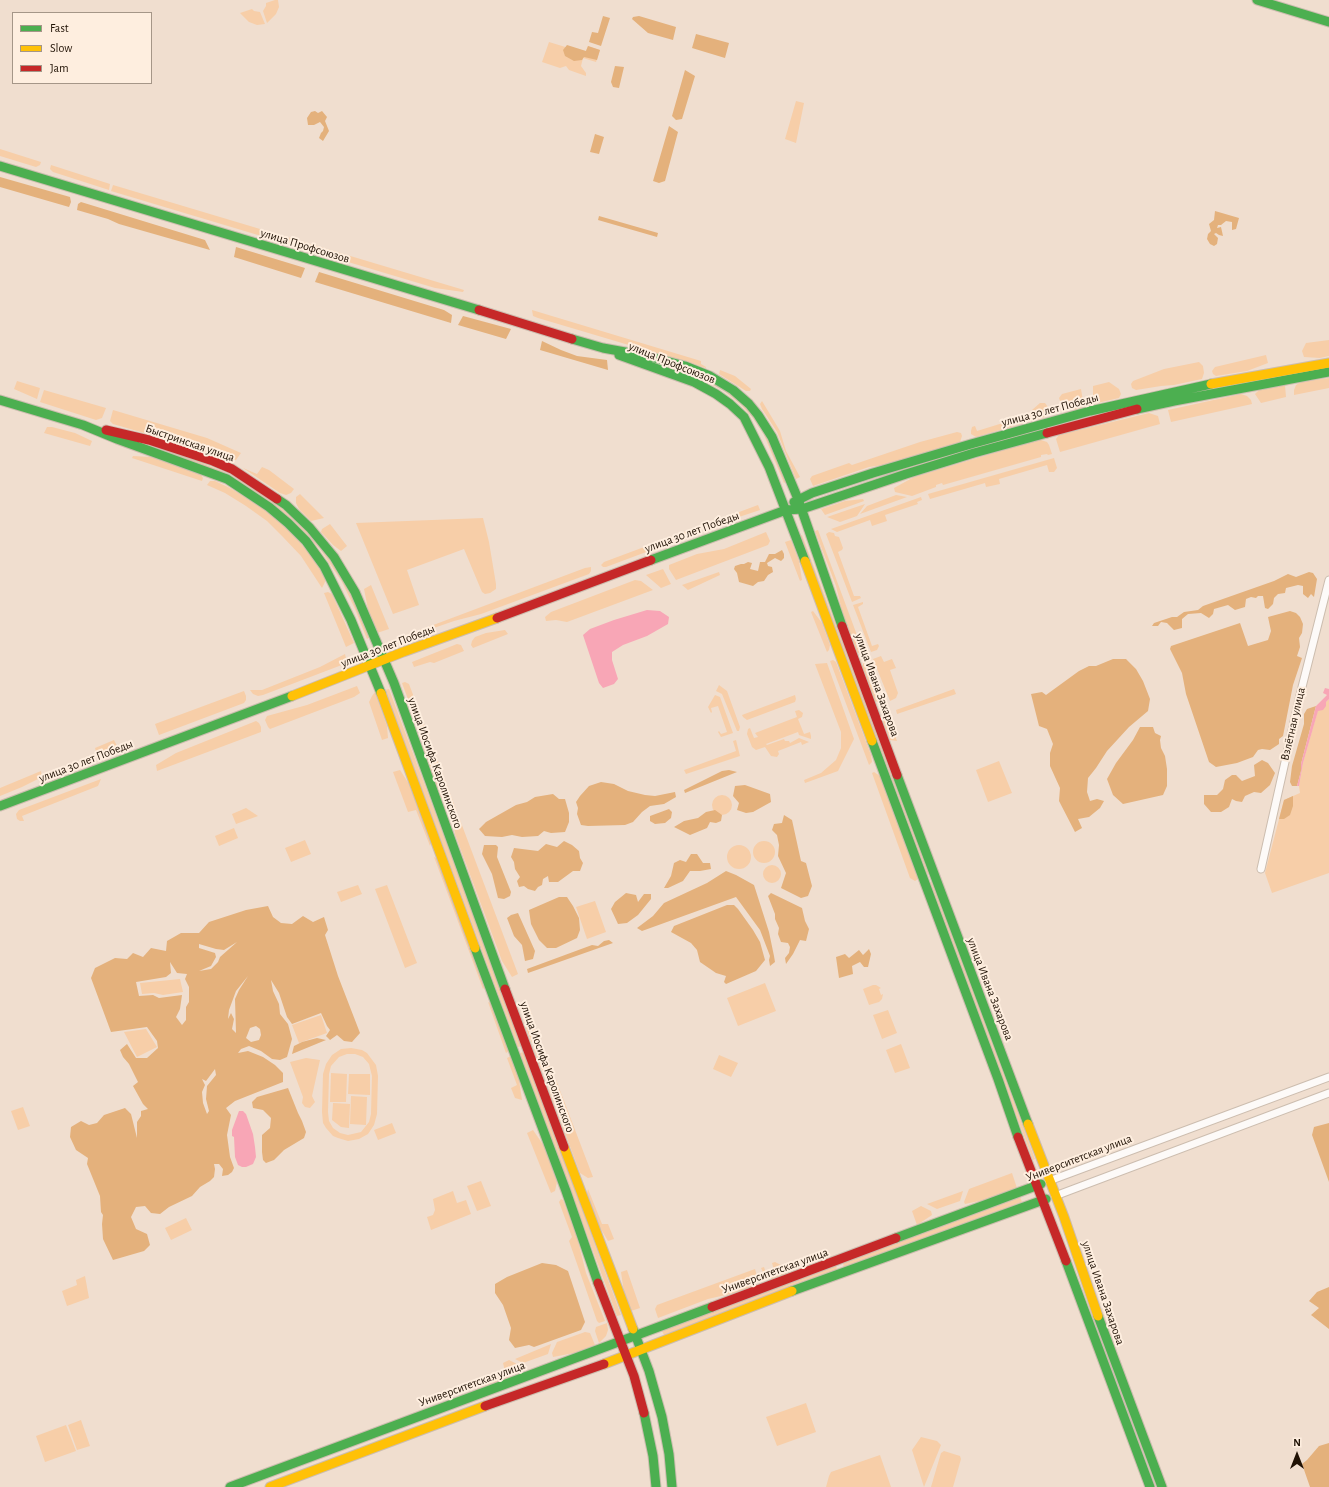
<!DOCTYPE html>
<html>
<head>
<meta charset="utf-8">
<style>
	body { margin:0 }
	#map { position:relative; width:1329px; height:1487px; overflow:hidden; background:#f0decf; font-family:"Alegreya Sans",sans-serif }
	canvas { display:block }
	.legend { position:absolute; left:12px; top:12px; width:140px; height:72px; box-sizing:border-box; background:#feeedf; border:1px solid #a59688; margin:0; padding:5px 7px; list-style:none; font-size:12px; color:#201205 }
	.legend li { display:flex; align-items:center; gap:8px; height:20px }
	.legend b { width:20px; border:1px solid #a59688 }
	.north { position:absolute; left:1277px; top:1435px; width:40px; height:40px; -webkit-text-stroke:3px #feeedf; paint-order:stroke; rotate:0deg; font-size:11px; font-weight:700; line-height:16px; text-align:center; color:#201205 }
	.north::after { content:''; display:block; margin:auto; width:14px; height:18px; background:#201205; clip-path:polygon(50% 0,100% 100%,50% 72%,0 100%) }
</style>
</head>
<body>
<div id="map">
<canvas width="1329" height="1487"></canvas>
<ul class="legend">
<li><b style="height:5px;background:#4caf50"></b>Fast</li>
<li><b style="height:5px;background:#ffc107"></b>Slow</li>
<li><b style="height:5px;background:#c62828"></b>Jam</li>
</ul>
<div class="north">N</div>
</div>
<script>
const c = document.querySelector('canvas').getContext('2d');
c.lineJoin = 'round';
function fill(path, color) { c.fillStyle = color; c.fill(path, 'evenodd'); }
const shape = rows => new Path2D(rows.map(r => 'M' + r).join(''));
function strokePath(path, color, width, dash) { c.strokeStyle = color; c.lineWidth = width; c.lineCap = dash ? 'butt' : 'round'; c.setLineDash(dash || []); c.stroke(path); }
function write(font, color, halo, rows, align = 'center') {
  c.font = font + ' "Alegreya Sans",sans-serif'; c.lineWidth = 4; c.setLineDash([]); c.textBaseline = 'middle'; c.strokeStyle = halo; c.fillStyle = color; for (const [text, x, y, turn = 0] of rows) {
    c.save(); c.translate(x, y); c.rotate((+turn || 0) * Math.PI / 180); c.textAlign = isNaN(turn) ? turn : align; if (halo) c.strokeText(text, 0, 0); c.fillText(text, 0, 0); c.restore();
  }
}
fill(shape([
	[275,0,278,0,279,7,276,14,267,23,263,11,266,6,266,3],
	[252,9,254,11,260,12,265,24,257,25,249,22,240,13],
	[549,42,585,53,588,46,600,50,596,62,583,58,581,66,586,73,586,76,569,70,566,66,560,68,542,62],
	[796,101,804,103,796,143,785,139],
	[0,149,41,162,40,165,36,167,0,156],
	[51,165,110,184,109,190,53,172,50,169],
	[113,185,464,290,463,292,435,288,111,191],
	[532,310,701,361,701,364,706,367,706,368,538,318,533,316],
	[1329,340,1329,356,1320,358,1304,357,1302,351,1306,343],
	[1266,355,1268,363,1247,371,1216,376,1213,374,1212,371,1215,367],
	[646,360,692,374,708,381,725,390,742,403,754,417,765,433,786,482,784,483,764,435,753,418,740,404,724,391,707,382,692,376],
	[1199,362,1203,366,1204,373,1202,379,1174,385,1161,386,1136,390,1132,388,1131,384,1133,381,1164,369],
	[720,370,735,376,751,389,750,391,746,391,719,374],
	[1329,378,1329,388,1294,395,1294,390,1296,385,1301,382],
	[17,381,40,388,37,399,14,389],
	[1109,382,1119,389,1121,394,1119,398,1093,404,1093,386],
	[1285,385,1286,397,1261,403,1255,394,1259,390],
	[1081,389,1083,401,1081,408,1070,410,1061,404,1059,398,1062,394],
	[44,390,106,408,102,418,96,420,40,402],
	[1241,394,1247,396,1251,400,1252,404,1171,422,1168,410],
	[762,401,780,431,786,451,800,477,796,479,777,432,762,409,760,404],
	[1040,403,1045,403,1048,407,1049,412,1048,416,976,437,971,434,971,431,972,427,975,426,977,431,1032,414,1032,410],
	[113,410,207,438,241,453,236,460,227,461,213,454,165,439,113,424,110,421],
	[1149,413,1158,416,1160,424,1060,452,1056,439,1059,435],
	[47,427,52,427,75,433,92,441,90,446,44,433],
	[957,432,961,433,962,436,960,442,890,464,869,467,813,486,810,479,812,476,849,463,852,465,920,442],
	[123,438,187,457,222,471,248,485,271,500,291,516,308,533,334,566,352,597,370,637,367,639,355,609,342,582,320,549,289,518,270,501,221,473],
	[1037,440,1041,440,1047,442,1049,445,1052,454,1048,455,1047,454,1041,455,1041,457,943,485,942,483,936,485,936,487,912,496,895,492,894,488,914,477],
	[133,456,151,457,195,472,201,475,203,478,202,481,132,458],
	[1054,458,1057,468,1054,472,1049,472,1047,465,999,479,1000,484,986,487,985,483,930,499,928,494],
	[262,467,269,470,294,489,291,493,286,495,280,493,243,468,257,474],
	[210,481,215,481,228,487,249,499,271,514,289,530,320,566,325,577,325,582,322,588,301,556,283,537,267,521,246,506,225,493,207,485],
	[300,494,324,518,311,521,299,509,296,503,296,497],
	[896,495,907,497,860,514,867,506],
	[921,497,922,500,917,502,918,504,885,515,887,521,872,526,870,520,837,532,831,529],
	[863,499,864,501,825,515,821,509,845,501],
	[865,504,857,516,840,522,827,517],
	[758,505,760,510,739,517,721,520,723,518],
	[483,518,489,542,496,584,496,589,490,593,485,594,482,592,464,549,407,570,419,605,393,614,356,523],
	[330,524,347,546,341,551,333,545,321,532,322,529],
	[818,530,864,654,860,654,857,652,843,615,836,586,815,531],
	[687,531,688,533,665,545,606,567,603,567,601,565,604,562],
	[766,532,770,541,768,545,676,580,669,569,669,565,697,554,724,549],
	[829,532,834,533,835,536,839,537,843,548,842,550,838,552,854,596,860,596,861,598,852,602,826,534],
	[802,535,929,873,927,874,799,536],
	[791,540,799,561,802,580,800,581,785,542],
	[591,567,591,571,589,574,481,614,454,621,405,638,404,636,585,568],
	[663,569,671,584,661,588,646,575],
	[719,572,720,575,688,590,682,585],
	[635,580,641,581,653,590,567,622,556,620,546,621,545,617,551,612],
	[371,585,389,629,377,633,368,609,364,589],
	[328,592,332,594,354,643,346,647,324,593],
	[863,602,863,604,858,607,872,646,878,644,879,646,877,650,871,652,853,605],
	[813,611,822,623,830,645,829,650,827,652,811,612],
	[505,630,508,634,473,648,471,645,472,641,475,637,486,633],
	[457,644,461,645,464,651,434,663,430,662,414,667,412,662],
	[345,654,347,663,263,695,258,696,253,694,250,690,262,690,320,667],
	[881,656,884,662,892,659,896,668,890,670,898,693,896,698,890,701,873,659],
	[833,660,836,662,871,755,872,762,869,765,830,661],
	[867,661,883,704,875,701,862,667,864,662],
	[827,663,854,739,838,771,805,783,804,780,821,773,836,760,841,748,841,732,815,664],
	[405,682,409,684,457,812,450,812,446,810,425,756,419,729,402,683],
	[719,685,727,691,740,727,739,731,737,731,722,694,716,691],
	[357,686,360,693,354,697,270,729,268,727,265,720,267,716,307,705],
	[389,689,522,1046,518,1047,385,690],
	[954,689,956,694,897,714,896,710],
	[244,691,246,696,246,700,244,703,159,735,155,724],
	[375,692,387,726,388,738,382,740,369,702,372,696],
	[715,695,720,697,733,733,721,737,718,732,719,731,721,734,727,732,718,706,711,708,712,712,711,713,708,707],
	[795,695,796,699,795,702,747,720,743,717,742,715],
	[1329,699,1329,873,1272,893,1265,873,1284,800,1300,793,1299,786,1303,763,1318,710],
	[799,710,803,713,802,717,798,719,804,734,810,732,811,736,811,739,799,735,798,732,766,744,767,745,784,739,785,741,789,741,790,743,799,738,809,742,802,745,801,742,778,751,779,754,777,757,771,756,765,747,756,750,752,747,747,734,748,729,750,728,754,738,758,737,755,733,797,717,795,711],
	[886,711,897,741,890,740,883,720,883,716],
	[256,721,259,723,261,727,261,732,157,771,156,765,176,753],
	[114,740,118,748,115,752,98,758,95,748],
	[736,740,740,756,686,774,684,770,736,751,733,741],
	[999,761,1012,793,988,802,976,770],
	[400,770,409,784,431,843,430,846,416,810,408,812,393,772],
	[41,771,42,777,22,787,0,796,0,788],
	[874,772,880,776,918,879,915,881,910,878,872,773],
	[101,779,98,786,22,816,24,821,20,821,17,819,16,814,19,810],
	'712 805a10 10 0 1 1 20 0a10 10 0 1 1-20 0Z',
	[246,808,258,816,236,824,232,814],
	[460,820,518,974,512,977,502,961,455,834,454,828,456,824],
	[234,828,238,838,219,846,215,836],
	[305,840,311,854,291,862,285,848],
	'753 852a11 11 0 1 1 22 0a11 11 0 1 1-22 0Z',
	'727 857a12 12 0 1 1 24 0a12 12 0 1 1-24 0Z',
	[434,857,438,859,485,987,483,989],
	'763 874a9 9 0 1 1 18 0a9 9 0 1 1-18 0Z',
	[932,882,1035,1159,1033,1160,930,883],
	[358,885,362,894,341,902,337,892],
	[387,885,417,963,405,968,375,889],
	[595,901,606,932,587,939,576,907],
	[180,979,183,992,163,995,154,993,142,994,140,983],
	[765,983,776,1011,738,1026,727,998],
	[873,985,876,985,881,988,879,989,881,995,883,994,882,999,879,1002,869,1005,863,989],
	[488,1002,492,1004,509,1051,506,1053],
	[529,1006,535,1025,535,1037,532,1043,526,1028,522,1008],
	[888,1010,897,1033,882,1039,873,1015],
	[321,1015,327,1033,299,1043,292,1025],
	[146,1029,157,1047,137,1057,124,1032],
	[901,1044,910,1068,895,1073,886,1050],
	[351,1048,362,1050,367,1053,376,1065,378,1076,377,1114,374,1125,368,1134,359,1139,348,1141,338,1138,333,1136,326,1128,323,1123,322,1112,323,1074,326,1064,332,1055,341,1049],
	[347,1054,355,1054,363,1057,369,1064,372,1076,371,1114,369,1122,361,1132,348,1135,340,1133,333,1128,329,1121,328,1112,329,1074,331,1066,339,1057],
	[537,1048,542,1051,552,1071,544,1073,541,1068,534,1049],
	[524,1052,621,1315,617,1316,520,1053],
	[719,1055,738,1063,731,1077,713,1069],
	[511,1056,519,1080,522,1100,515,1098,511,1088,517,1085,507,1058],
	[306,1058,320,1060,312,1096,315,1102,310,1108,305,1107,302,1103,303,1097,290,1062],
	[331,1073,347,1074,346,1102,330,1102],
	[349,1074,370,1074,370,1095,348,1094],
	[556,1080,593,1177,588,1178,580,1173,549,1090,549,1085,551,1082],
	[351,1096,367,1097,366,1125,350,1124],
	[333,1103,350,1104,349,1128,341,1127,332,1120],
	[23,1107,30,1126,18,1130,11,1111],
	[392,1123,396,1133,378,1140,374,1130],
	[533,1130,544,1146,557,1182,555,1191,551,1193,527,1133],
	[1012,1173,1017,1188,984,1200,965,1204,964,1202,969,1189],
	[481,1181,491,1206,477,1211,467,1186],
	[588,1189,602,1224,608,1224,614,1239,608,1241,599,1226,587,1193],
	[453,1191,457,1203,466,1200,471,1214,431,1230,427,1217,433,1215,435,1210,433,1199],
	[963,1191,960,1201,937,1209,927,1204],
	[1020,1197,1022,1202,844,1268,843,1263],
	[561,1199,563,1200,577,1237,586,1273,605,1321,599,1323,597,1321,569,1241,572,1237,559,1202],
	[921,1206,931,1211,932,1215,917,1225,912,1211],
	[186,1218,192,1230,171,1240,165,1228],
	[775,1262,785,1267,787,1273,773,1279,767,1278,764,1274,761,1268,764,1267,766,1273,774,1270,772,1263],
	[836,1265,837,1270,664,1335,662,1331],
	[755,1269,757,1276,757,1281,754,1286,734,1293,708,1299,658,1318,655,1309,657,1305],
	[627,1270,640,1308,631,1311,624,1293,621,1272],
	[85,1276,89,1298,67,1306,62,1291,77,1285,76,1280],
	[607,1323,608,1330,606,1336,599,1343,595,1331,596,1327],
	[585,1332,590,1333,595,1345,574,1353,553,1357,552,1353,557,1342],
	[551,1344,548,1354,523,1363,515,1359],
	[509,1360,521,1366,522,1369,505,1379,481,1387,476,1386,475,1384,475,1381,479,1380,482,1385,506,1375,503,1363],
	[806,1403,816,1432,777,1446,766,1417],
	[81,1420,90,1446,77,1450,68,1425],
	[66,1425,76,1451,45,1462,36,1436],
	[921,1437,937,1441,941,1445,924,1487,912,1450],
	[944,1451,960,1456,961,1459,953,1487,931,1487,941,1453],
	[880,1455,891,1487,826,1487,829,1476,831,1472]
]), '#f7cea8');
fill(shape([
	[603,16,610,18,601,46,589,42,592,32,598,33],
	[639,16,676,27,673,40,648,33,632,19,633,17],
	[696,34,729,43,725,58,692,48],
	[567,45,586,51,588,46,600,50,597,60,584,57,582,60,574,61,565,56,563,50],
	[615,66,624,67,619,88,613,87,611,82],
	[685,70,695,76,682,119,676,120,672,116],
	[315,111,318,113,322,111,327,117,325,121,329,131,323,141,319,138,321,133,323,131,324,127,320,122,314,125,308,125,307,118,311,112],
	[669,126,678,132,665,181,659,183,653,181],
	[595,134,604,137,599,154,590,152],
	[0,177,70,197,71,202,69,207,0,187],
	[81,202,205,240,210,250,119,224,108,219,77,210,78,204],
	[1215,211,1239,218,1236,229,1232,230,1232,222,1226,221,1221,225,1218,225,1217,228,1221,227,1223,236,1219,235,1216,233,1214,234,1218,238,1217,244,1214,246,1210,244,1207,239,1208,234,1211,231,1209,224,1214,220],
	[599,216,658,233,657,237,598,220],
	[236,247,305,268,301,278,234,257],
	[319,272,444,310,452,315,451,323,315,282],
	[463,316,511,329,506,339,458,325],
	[542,341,561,350,577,356,607,360,608,370,540,350],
	[782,550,784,554,784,558,781,561,775,558,767,563,768,566,772,567,773,572,768,575,764,581,758,582,753,586,739,582,737,573,734,569,735,566,741,564,744,564,748,562,752,563,750,569,758,571,760,562,765,562,769,554,775,554],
	[1309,572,1313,573,1317,579,1314,597,1311,594,1308,598,1303,594,1303,586,1298,585,1286,588,1285,593,1278,594,1274,598,1273,604,1268,609,1265,608,1263,596,1258,596,1256,598,1251,597,1246,599,1245,607,1235,610,1228,605,1214,609,1213,614,1209,618,1201,613,1188,614,1182,619,1182,628,1174,630,1167,623,1161,622,1158,626,1152,626,1154,623,1172,617,1177,617,1184,612,1198,610,1203,606,1274,581,1288,574,1296,577],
	[1290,611,1296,613,1300,617,1303,624,1302,633,1299,638,1300,647,1297,656,1302,658,1293,685,1283,736,1279,739,1279,744,1270,750,1262,749,1258,750,1253,757,1237,763,1216,767,1209,762,1186,694,1182,673,1170,649,1171,646,1240,623,1248,646,1268,640,1271,631,1268,617],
	[1113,659,1126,659,1136,669,1143,681,1150,699,1148,711,1129,727,1107,751,1096,768,1088,778,1087,792,1090,801,1097,799,1104,801,1100,808,1089,817,1078,819,1082,828,1075,832,1059,801,1060,788,1050,766,1050,753,1053,744,1047,729,1039,726,1031,694,1042,692,1046,695,1079,671,1089,666,1096,666],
	[1316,706,1301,764,1301,771,1297,786,1292,786,1290,782,1292,766,1304,724,1304,714,1307,709],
	[1140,727,1153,727,1155,733,1161,736,1160,740,1161,748,1165,756,1167,769,1167,786,1163,795,1123,804,1113,795,1107,779,1116,763,1133,740],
	[1262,760,1268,763,1275,773,1270,785,1261,793,1254,792,1245,796,1242,802,1236,801,1232,799,1229,807,1221,812,1211,812,1204,804,1204,795,1217,795,1223,789,1225,780,1232,775,1236,775,1242,781,1255,776,1254,765],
	[729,770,737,772,685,793,684,790,722,771],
	[601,782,614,784,628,791,645,795,655,796,675,792,676,797,664,804,650,806,642,812,633,822,625,825,588,826,581,825,577,814,578,808,576,802,580,796,589,786],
	[745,785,770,794,771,802,753,812,746,813,737,810,739,803,733,796,735,786],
	[553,794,559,799,565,799,569,813,569,822,565,832,551,833,544,831,538,836,522,837,512,835,502,837,485,836,479,829,486,822,516,805,527,802,535,797],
	[1293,796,1293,806,1290,815,1284,819,1279,819,1284,800],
	[669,809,672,812,671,818,665,823,655,824,650,821,650,816],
	[715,810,722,815,721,821,716,823,710,822,707,828,690,835,674,827,684,821,698,818,706,812],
	[784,815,792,820,801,861,806,863,812,886,808,896,801,898,781,888,786,873,778,856,779,845,777,835,772,830,774,824,782,823],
	[564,841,572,845,579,851,580,858,583,863,580,871,573,871,558,882,549,882,548,876,543,879,542,885,538,887,535,891,528,889,524,886,519,887,517,881,520,877,515,869,514,862,511,857,514,848,538,851,546,844,557,847],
	[484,845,496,845,498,847,497,857,511,892,510,896,504,899,498,898,492,874,482,854],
	[691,854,697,854,703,863,710,863,711,869,700,871,690,871,683,881,668,888,664,888,671,876,674,863,680,860,686,862],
	[726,871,736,875,754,885,769,932,774,956,775,962,770,966,769,960,770,956,760,930,736,897,642,931,637,928,653,916,664,903,707,883],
	[626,893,636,895,638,902,644,894,651,894,651,899,638,915,627,923,618,924,611,909,615,902],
	[771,893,802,908,805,921,809,929,806,941,800,940,793,954,786,964,785,958,789,953,790,947,788,943,781,942,778,934,779,928,775,919,775,914,768,896],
	[559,897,567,897,573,906,579,918,580,930,577,938,556,948,547,948,539,940,531,924,529,910],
	[727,905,734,905,738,909,753,930,760,942,765,960,756,971,726,984,724,982,726,976,716,973,700,962,697,950,691,943,671,932,674,926],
	[268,906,273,917,281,923,292,924,303,916,313,922,324,917,328,930,325,935,338,976,360,1033,352,1042,344,1041,337,1035,330,1040,326,1036,330,1030,327,1026,321,1013,292,1024,287,1017,279,993,271,980,273,991,279,1004,280,1014,288,1024,292,1039,287,1057,280,1060,272,1059,261,1051,249,1046,241,1049,238,1053,248,1051,263,1057,275,1065,283,1073,283,1082,235,1101,226,1108,231,1115,227,1135,230,1157,234,1168,232,1172,228,1175,222,1176,223,1169,219,1164,214,1164,215,1169,214,1177,210,1181,200,1187,192,1196,169,1207,160,1214,151,1213,145,1206,136,1207,131,1217,136,1229,147,1234,150,1245,144,1251,113,1260,103,1239,102,1224,103,1215,101,1212,100,1196,87,1164,88,1158,76,1150,70,1137,71,1127,81,1121,89,1125,97,1123,104,1115,125,1108,131,1114,137,1138,137,1122,141,1116,141,1111,148,1109,143,1104,133,1086,138,1082,129,1064,123,1057,120,1050,127,1044,136,1058,147,1058,158,1048,157,1041,147,1027,111,1032,91,978,95,968,115,958,127,959,133,953,143,957,151,948,166,951,167,941,181,933,199,933,209,922,246,910],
	[237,942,220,957,218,962,211,969,199,971,211,966,216,957,215,953,199,948,199,944,216,949,224,950],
	[170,962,177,973,187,974,185,979,189,987,189,1002,186,1007,186,1020,182,1025,176,1017,180,1009,182,995,159,998,153,995,139,996,136,982,166,977,171,973],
	[248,976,239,990,235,999,236,1033,232,1029,234,1019,231,1013,228,1019,229,1010,236,991],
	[256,1026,260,1029,261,1035,259,1040,251,1042,246,1038,250,1028],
	[215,1069,216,1075,207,1086,206,1099,209,1111,207,1114,203,1103,202,1092,205,1085,202,1079,206,1081],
	[518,913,535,951,533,959,525,961,522,945,514,936,507,918,511,915],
	[609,940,613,943,528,973,527,969,592,945,598,946,604,941],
	[869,949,871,954,868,967,864,967,860,962,852,966,853,974,839,978,836,957,845,954,849,958,859,950,863,955],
	[317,1038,326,1040,292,1054,294,1046,302,1042],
	[288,1088,298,1113,302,1121,306,1132,304,1138,284,1150,274,1160,266,1163,263,1160,262,1152,262,1135,270,1128,271,1118,263,1110,253,1108,252,1102,257,1097],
	[1329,1123,1329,1182,1312,1135,1314,1127],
	[542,1263,556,1265,568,1271,585,1322,581,1330,534,1347,529,1345,515,1348,509,1340,511,1328,503,1305,495,1293,495,1284,507,1277],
	[1329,1287,1329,1329,1311,1315,1319,1308,1309,1301,1317,1292],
	[1329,1443,1329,1487,1310,1487,1302,1464,1307,1460,1319,1446]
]), '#e4b17c');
fill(shape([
	[647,610,660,611,669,617,668,624,647,636,623,645,612,652,612,660,618,679,614,684,603,688,599,683,583,635,590,629,614,620],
	[1325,688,1329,689,1329,699,1326,702,1326,706,1323,710,1318,711,1303,763,1299,786,1297,786,1301,771,1301,764,1316,706,1327,695,1323,693],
	[239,1111,243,1111,246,1114,253,1134,255,1147,256,1157,253,1164,246,1167,242,1167,238,1165,235,1157,234,1137,232,1136,232,1130]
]), '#f8a6b6');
const street = shape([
	[1261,869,1300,695,1329,580],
	[1049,1181,1329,1077],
	[1055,1196,1329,1093]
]);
const fast = shape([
	[1257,0,1329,22],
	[0,166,479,310],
	[572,339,603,348,647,356,685,366,710,376,733,390,749,404,758,415,772,437,798,499,842,626],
	[619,355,694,382,716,394,730,404,744,417,769,467,805,561],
	[0,400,83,425,117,439,227,479,269,507,288,523,306,541,324,566,351,620,381,693],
	[1137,409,1174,401,1329,372],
	[277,499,286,505,310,528,334,557,355,592,394,683,505,989],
	[794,502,812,493,873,473,971,444,1090,411,1211,384],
	[651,560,786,510,802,509,906,474,974,453,1047,433],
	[872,741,998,1079,1018,1137],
	[897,775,1028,1124],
	[0,806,292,696],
	[475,948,566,1191,598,1283],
	[896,1238,1041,1184],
	[1066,1261,1150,1487],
	[792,1291,1046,1199],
	[1098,1316,1162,1487],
	[633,1329,649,1371,662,1417,669,1454,672,1487],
	[644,1413,653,1456,656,1487],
	[230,1487,712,1307]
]);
const slow = shape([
	[1211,384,1329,363],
	[805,561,872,741],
	[381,693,475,948],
	[292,696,403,652,497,618],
	[1028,1124,1064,1217,1098,1316],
	[564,1147,633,1329],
	[604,1364,792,1291],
	[270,1487,485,1406]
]);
const jam = shape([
	[479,310,572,339],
	[106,430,149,440,213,461,232,469,277,499],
	[1047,433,1137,409],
	[497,618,651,560],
	[842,626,897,775],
	[505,989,564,1147],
	[1018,1137,1066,1261],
	[598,1283,634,1376,644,1413],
	[712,1307,896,1238],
	[485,1406,604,1364]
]);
strokePath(street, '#ccbdaf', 9);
strokePath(fast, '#ccbdaf', 11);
strokePath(slow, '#ccbdaf', 11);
strokePath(jam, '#ccbdaf', 11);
strokePath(street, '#fdfaf8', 7);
strokePath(fast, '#4caf50', 9);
strokePath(slow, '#ffc107', 9);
strokePath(jam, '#c62828', 9);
write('12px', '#201205', '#feeedf', [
	["улица Профсоюзов",305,246,17],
	["улица Профсоюзов",672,363,22],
	["улица 30 лет Победы",1050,410,-15],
	["Быстринская улица",190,443,19],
	["улица 30 лет Победы",692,532,-20],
	["улица 30 лет Победы",388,646,-21],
	["улица Ивана Захарова",877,685,70],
	["Взлётная улица",1293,724,-77],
	["улица 30 лет Победы",86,761,-21],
	["улица Иосифа Каролинского",435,763,70],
	["улица Ивана Захарова",990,989,69],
	["улица Иосифа Каролинского",547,1067,70],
	["Университетская улица",1079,1158,-21],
	["Университетская улица",775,1271,-20],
	["улица Ивана Захарова",1103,1293,71],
	["Университетская улица",472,1384,-20]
]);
</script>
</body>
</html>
